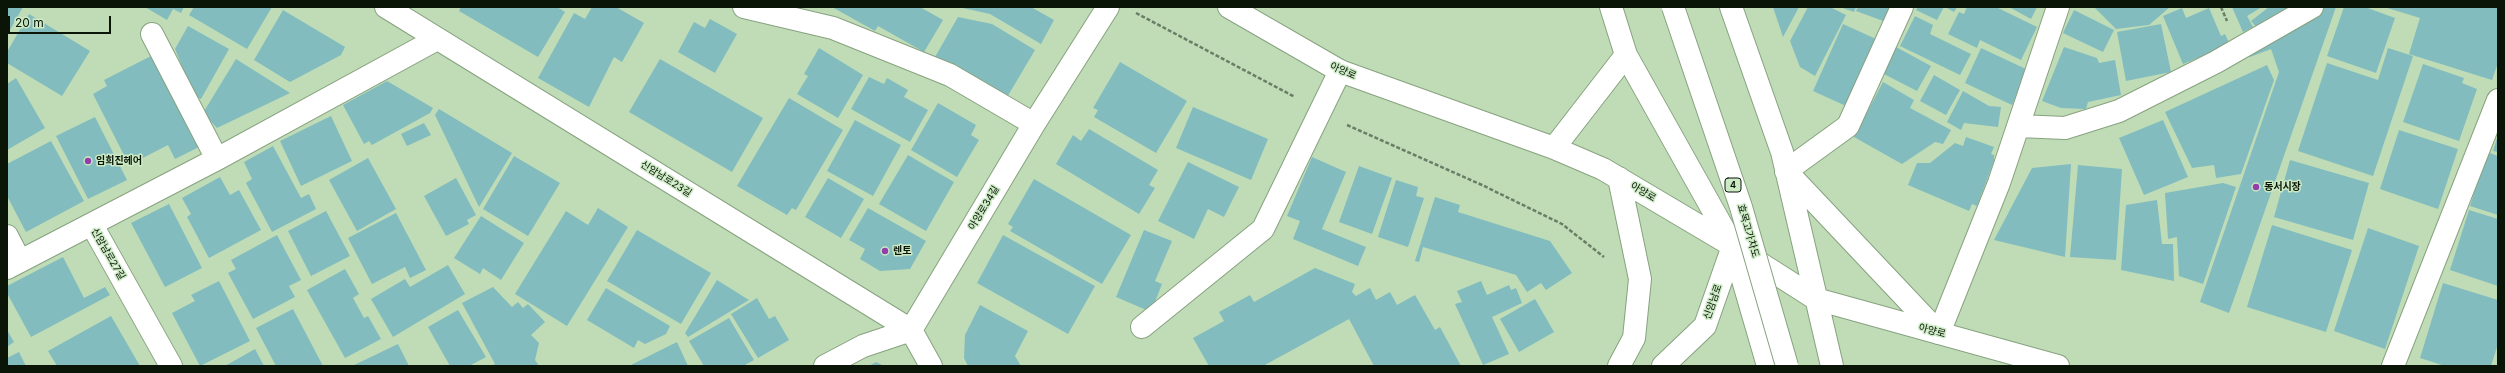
<!DOCTYPE html>
<html>
<head>
<meta charset="utf-8">
<style>
	body { margin:0 }
	#map { position:relative; width:2505px; height:373px; overflow:hidden; background:#bfdcb7; font-family:Inter,sans-serif }
	canvas { display:block }
	.frame { position:absolute; inset:0; border:8px solid #0a1508; pointer-events:none }
	.scale { position:absolute; left:8px; top:16px; width:103px; height:18px; box-sizing:border-box; border:2px solid #0a1508; border-top:0; padding-left:5px; font-size:12px; line-height:14px; white-space:nowrap; color:#0a1508; -webkit-text-stroke:3px #cceac4; paint-order:stroke }
</style>
</head>
<body>
<div id="map">
<canvas width="2505" height="373"></canvas>
<div class="frame"></div>
<div class="scale">20 m</div>
</div>
<script>
const c = document.querySelector('canvas').getContext('2d');
c.lineJoin = 'round';
function fill(path, color) { c.fillStyle = color; c.fill(path, 'evenodd'); }
const shape = rows => new Path2D(rows.map(r => 'M' + r).join(''));
function strokePath(path, color, width, dash) { c.strokeStyle = color; c.lineWidth = width; c.lineCap = dash ? 'butt' : 'round'; c.setLineDash(dash || []); c.stroke(path); }
function write(font, color, halo, rows, align = 'center') {
  c.font = font + ' Inter,"Noto Sans KR",sans-serif'; c.lineWidth = 3; c.setLineDash([]); c.textBaseline = 'middle'; c.strokeStyle = halo; c.fillStyle = color; for (const [text, x, y, turn = 0] of rows) {
    c.save(); c.translate(x, y); c.rotate((+turn || 0) * Math.PI / 180); c.textAlign = isNaN(turn) ? turn : align; if (halo) c.strokeText(text, 0, 0); c.fillText(text, 0, 0); c.restore();
  }
}
fill(shape([
	[7,7,23,7,7,35],
	[145,7,184,7,181,13,173,9,167,20],
	[194,7,272,7,247,49,189,15],
	[461,7,557,7,565,12,538,57,459,11],
	[592,7,616,7,644,23,622,62,614,57,589,107,538,78,574,13,585,19],
	[832,7,920,7,943,20,924,52,878,26,875,31],
	[958,7,1031,7,1054,20,1041,44,990,14],
	[1773,7,1799,7,1783,37],
	[1808,7,1830,7,1846,15,1815,76,1800,67,1790,41],
	[1840,7,1856,7,1854,12],
	[1858,7,1891,7,1886,22,1856,11],
	[1918,7,1944,7,1937,20,1916,10],
	[1945,7,1957,7,1954,12],
	[1967,7,1996,7,2037,27,2021,60,1980,40,1977,48,1948,34,1959,12,1964,14],
	[2009,7,2037,7,2031,19],
	[2094,7,2170,7,2149,25,2116,29],
	[2232,7,2262,7,2247,16,2253,27,2243,32],
	[2269,7,2336,7,2229,313,2200,302,2279,72,2271,49,2250,57,2241,39,2259,30,2251,21],
	[2344,7,2365,7,2395,18,2376,73,2327,56],
	[2384,7,2498,7,2498,63,2492,80,2409,54,2420,18],
	[2182,8,2186,18,2209,8,2221,36,2225,34,2230,45,2183,64,2163,16],
	[283,10,345,47,341,55,290,82,254,60],
	[2074,10,2114,30,2103,52,2063,33],
	[29,14,90,51,62,96,7,63,7,52],
	[1915,16,1933,25,1930,34,1971,54,1960,75,1900,46],
	[958,17,992,24,1035,50,1006,99,935,57],
	[710,19,737,34,715,73,678,52,694,22,705,28],
	[1843,24,1876,39,1846,106,1813,91],
	[2161,24,2171,72,2126,81,2117,32],
	[188,26,229,49,201,99,194,96,175,49],
	[1896,47,1931,66,1917,91,1882,73],
	[2064,47,2097,58,2099,63,2115,60,2121,95,2088,102,2086,109,2061,108,2042,101],
	[819,48,863,75,838,118,797,94,808,76,804,74],
	[1981,48,2028,70,2012,105,1965,83],
	[2388,48,2413,56,2373,176,2298,151,2327,63,2378,80],
	[153,55,199,147,175,159,168,145,129,165,93,94,107,86,104,80],
	[236,59,290,93,217,128,203,113],
	[660,59,763,118,732,172,629,112],
	[1120,62,1187,101,1156,153,1094,117,1098,110,1093,108],
	[2423,64,2464,78,2462,83,2477,89,2459,141,2403,122],
	[2267,65,2274,80,2241,174,2216,178,2214,165,2192,168,2165,112],
	[1934,75,1960,90,1946,115,1920,101],
	[869,77,884,84,887,78,908,90,904,97,928,110,910,142,851,109],
	[16,78,45,128,7,150,7,84],
	[387,81,433,108,430,113,372,145,369,141,364,144,343,105],
	[1883,82,1914,100,1910,108,1951,130,1943,144,1935,142,1902,164,1854,137],
	[1963,91,1989,106,2001,107,1998,127,1964,123,1961,130,1947,122],
	[789,98,843,130,796,210,792,208,787,215,737,186],
	[938,103,976,125,971,135,979,140,957,177,911,150],
	[1193,107,1268,139,1251,180,1176,148],
	[439,109,512,153,479,207,435,115],
	[331,116,352,161,301,186,280,141],
	[95,117,127,180,88,199,56,136],
	[855,120,901,145,873,196,827,171],
	[2163,120,2188,177,2144,195,2119,138],
	[424,123,431,135,407,146,401,134],
	[1089,129,1158,170,1149,185,1155,188,1139,214,1056,164,1073,135,1081,141],
	[2399,130,2458,149,2438,209,2380,189],
	[2498,135,2498,152,2493,151],
	[1966,137,1994,147,1991,154,1994,155,1994,161,1977,206,1972,204,1969,211,1908,185,1917,163,1930,163,1955,143,1963,146],
	[51,141,84,201,26,232,7,196,7,164],
	[273,146,301,198,309,194,316,209,272,232,246,183,252,179,244,162],
	[2487,152,2498,156,2498,215,2470,206],
	[908,155,954,182,926,231,879,204],
	[514,156,560,183,528,236,483,209],
	[1312,157,1346,172,1322,229,1366,247,1358,266,1293,239,1300,221,1287,216],
	[368,158,396,209,357,231,329,180],
	[2290,160,2369,183,2353,240,2274,217],
	[1188,162,1239,187,1224,217,1208,209,1194,239,1158,221],
	[2071,164,2065,257,1994,240,2032,168],
	[2078,165,2122,169,2116,260,2070,257],
	[1359,166,1392,178,1372,234,1339,222],
	[220,177,230,195,239,190,261,230,209,258,187,217,191,214,182,198],
	[456,178,476,215,467,220,469,224,446,236,424,196],
	[828,178,864,199,841,238,805,217],
	[1034,179,1131,235,1102,284,1010,231,1013,227,1008,224],
	[1396,180,1418,187,1416,196,1424,198,1408,247,1378,237],
	[2223,183,2236,187,2203,284,2179,276,2177,237,2168,239,2165,193],
	[1435,197,1460,205,1458,212,1550,241,1572,273,1546,290,1541,283,1527,292,1516,275,1423,247,1419,262,1415,261],
	[2157,200,2162,244,2173,244,2174,281,2121,270,2126,205],
	[169,204,202,268,165,287,131,223],
	[598,208,628,227,567,326,515,294,566,211,588,225],
	[868,208,926,241,910,269,880,271,860,259,865,249,849,240],
	[2469,210,2498,219,2498,286,2450,270],
	[326,211,350,256,311,276,288,231],
	[396,213,426,270,410,278,405,267,372,284,348,238],
	[481,216,524,243,501,280,483,268,480,274,454,258],
	[2272,225,2352,250,2326,332,2247,307],
	[2368,228,2419,246,2385,349,2334,331],
	[637,230,711,273,681,324,607,281],
	[1144,230,1172,241,1155,281,1162,284,1151,312,1116,297],
	[277,235,301,280,289,286,295,297,253,319,228,273,236,269,231,260],
	[1003,235,1095,286,1068,334,977,283],
	[63,257,84,298,105,287,110,295,31,337,7,293,7,286],
	[448,265,465,294,393,337,371,299,405,279,410,287],
	[1315,268,1355,284,1352,292,1356,296,1370,288,1376,300,1390,292,1397,305,1415,295,1435,330,1440,327,1461,366,1374,366,1349,319,1263,366,1209,366,1193,338,1224,321,1219,312,1250,295,1254,302],
	[345,269,359,294,353,298,364,318,368,316,381,339,345,358,307,290],
	[717,280,749,300,688,337,685,333],
	[219,281,250,341,200,366,172,313,195,301,191,295],
	[1481,281,1487,295,1509,285,1511,290,1516,288,1522,303,1492,317,1509,354,1483,365,1455,304,1462,302,1457,291],
	[2443,283,2498,300,2498,344,2491,366,2445,366,2420,358],
	[493,287,512,307,518,302,523,308,528,304,545,322,531,335,539,343,535,360,539,366,491,366,495,364,462,303],
	[606,288,670,326,666,334,645,344,638,340,634,348,587,320],
	[757,298,769,319,775,316,789,340,758,358,731,314],
	[1535,299,1554,332,1519,352,1500,319],
	[980,305,1028,331,1015,356,1021,366,968,366,964,358,965,335],
	[293,309,323,366,276,366,256,328],
	[458,310,486,357,469,366,450,366,428,327],
	[111,316,140,366,57,366,48,351],
	[729,318,754,360,743,366,704,366,689,341],
	[7,330,14,342,7,347],
	[677,342,688,366,629,366],
	[398,344,409,366,352,366],
	[255,349,264,366,225,366],
	[19,352,26,366,7,366,7,358],
	[876,362,884,366,869,366]
]), '#82bcbe');
const minor = shape([
	[386,7,911,330,931,366],
	[744,7,833,28,950,75,1034,124],
	[152,34,217,159],
	[2019,126,2065,128,2119,111,2216,62,2312,7],
	[1786,171,1848,126,1902,7],
	[92,225,171,366],
	[7,236,20,261],
	[7,268,217,159,437,39],
	[1142,327,1263,229,1340,71],
	[1939,333,1999,183,2058,7],
	[825,366,863,346,911,330,1034,124,1108,7],
	[2393,366,2498,100]
]);
const major = shape([
	[1229,7,1340,71,1554,148,1603,169,1733,246,1816,299,2058,366],
	[1611,7,1626,55,1733,246,1768,366],
	[1731,7,1782,152,1832,366],
	[1554,148,1626,55],
	[1786,171,1939,333],
	[1619,178,1640,279,1634,338,1619,366],
	[1663,366,1705,326,1733,246]
]);
strokePath(minor, '#87a27f', 24);
strokePath(major, '#87a27f', 24);
strokePath(shape([
	[2221,7,2227,21],
	[1136,13,1295,97],
	[1347,125,1482,185,1562,224,1604,257]
]), '#6a7e65', 2.5, [4, 2]);
strokePath(minor, '#fff', 22);
strokePath(major, '#fff', 22);
const majorBridge = shape([
	[1673,7,1741,207,1787,366]
]);
strokePath(majorBridge, '#87a27f', 24, []);
strokePath(majorBridge, '#fff', 22);
for (const [x, y, r, color] of [
	[88,161,4,"#943eab"],
	[2256,187,4,"#943eab"],
	[885,251,4,"#943eab"]
]) { const dot = new Path2D(); dot.arc(x, y, r, 0, 2 * Math.PI); c.fillStyle = color; c.fill(dot); strokePath(dot, '#cceac4', 1.5); }
for (const [x, y, w] of [
	[1733,185,16]
]) { const box = new Path2D(); box.roundRect(x - w / 2, y - 7, w, 14, 3); c.fillStyle = '#cceac4'; c.fill(box); strokePath(box, '#0a1508', 1); }
write('bold 9px', '#0a1508', null, [
	["4",1733,185]
]);
write('10px', '#0a1508', '#cceac4', [
	["아양로",1343,71,24],
	["신암남로23길",666,179,32],
	["아양로",1643,192,31],
	["아양로34길",984,208,-59],
	["효목고가차도",1748,231,74],
	["신암남로27길",108,254,60],
	["신암남로",1713,302,-71],
	["아양로",1932,331,15]
]);
write('bold 10px', '#0a1508', '#cceac4', [
	["임희진헤어",96,161],
	["동서시장",2264,187],
	["렌토",893,251]
], 'left');
</script>
</body>
</html>
